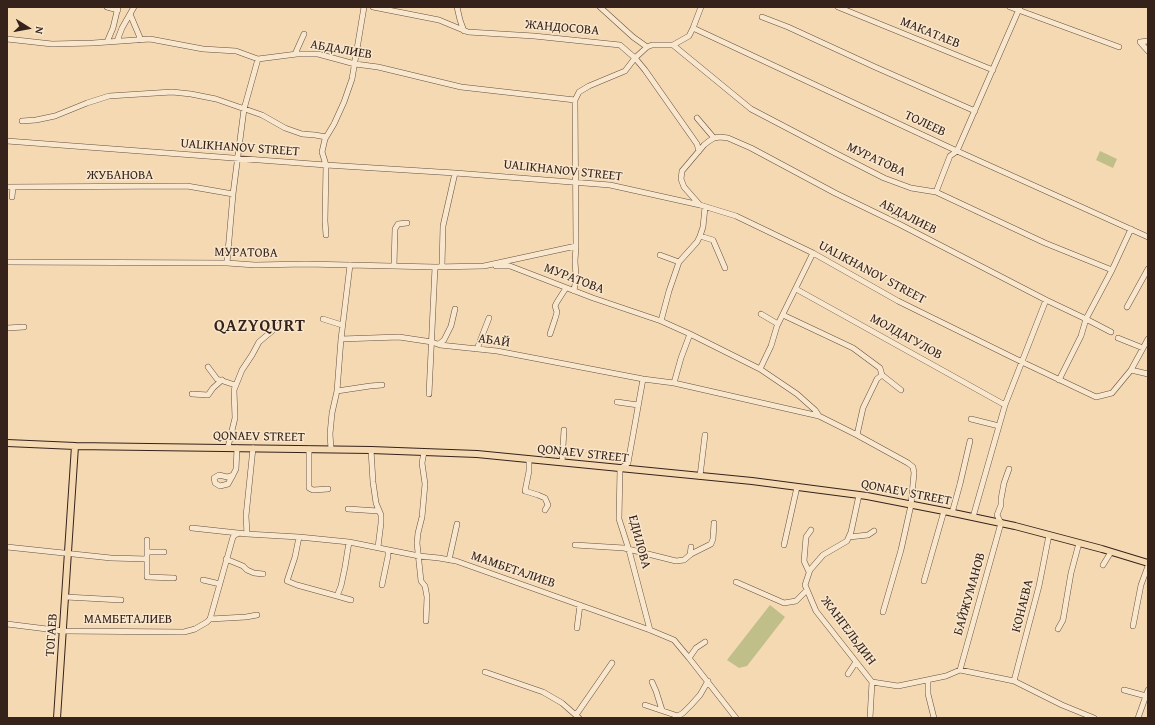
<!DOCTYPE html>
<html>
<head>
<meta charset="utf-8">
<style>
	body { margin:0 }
	#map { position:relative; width:1155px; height:725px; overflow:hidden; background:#f5d9b2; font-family:"Gentium Book Plus",serif }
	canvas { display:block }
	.frame { position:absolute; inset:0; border:8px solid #35221a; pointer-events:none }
	.north { position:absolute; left:8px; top:8px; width:40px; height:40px; -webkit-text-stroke:3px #f8e6cd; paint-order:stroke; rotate:101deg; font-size:11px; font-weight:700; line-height:16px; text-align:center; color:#35221a }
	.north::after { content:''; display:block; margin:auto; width:14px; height:18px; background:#35221a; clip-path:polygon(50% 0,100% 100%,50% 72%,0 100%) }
</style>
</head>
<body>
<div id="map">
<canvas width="1155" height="725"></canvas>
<div class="frame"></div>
<div class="north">N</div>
</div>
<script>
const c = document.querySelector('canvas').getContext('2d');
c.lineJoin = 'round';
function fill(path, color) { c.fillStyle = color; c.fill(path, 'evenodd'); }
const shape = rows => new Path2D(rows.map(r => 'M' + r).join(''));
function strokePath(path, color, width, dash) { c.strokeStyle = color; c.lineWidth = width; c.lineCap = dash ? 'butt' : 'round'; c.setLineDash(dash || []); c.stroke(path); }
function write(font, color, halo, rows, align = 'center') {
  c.font = font + ' "Gentium Book Plus",serif'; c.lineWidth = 3; c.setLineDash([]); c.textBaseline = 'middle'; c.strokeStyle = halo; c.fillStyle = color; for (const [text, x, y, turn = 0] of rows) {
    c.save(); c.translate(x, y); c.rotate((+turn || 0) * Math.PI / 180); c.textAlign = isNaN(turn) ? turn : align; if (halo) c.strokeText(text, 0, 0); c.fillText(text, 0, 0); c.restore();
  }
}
fill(shape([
	[1100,151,1117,159,1113,168,1096,160],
	[770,605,785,617,747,666,739,668,727,660]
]), '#c0be89');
const minor = shape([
	[107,7,118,10],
	[134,7,130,14,141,40],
	[373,7,439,20,468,32,534,36,620,45,635,58,645,70,697,144,699,151],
	[457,7,460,20,464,31],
	[600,7,633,37,647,47],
	[838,7,993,70],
	[1010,7,1119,47],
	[762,17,788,27,875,67,975,111],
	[693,28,957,151,1148,237],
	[7,39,52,44,93,43,150,39,203,49,236,51,258,59,297,54,318,54,355,64,378,67,461,87,575,100],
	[117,41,122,28,130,14],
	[1148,41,1140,42,1148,51],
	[107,42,113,28,118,7],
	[673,45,751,109,835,153,884,178,911,188,936,192,1045,243,1112,270],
	[295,54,304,34],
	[697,118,714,138],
	[22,121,36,120,55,116,87,103,109,96,172,92,191,94,216,99,262,115,285,128,302,134,315,135,326,137],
	[7,141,326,165,455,173,610,185,700,205,736,216,813,253,898,301,1022,362,1096,397,1112,393,1131,370,1148,339],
	[7,187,187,186,233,194],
	[936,192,950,156,957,151,1020,7],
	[12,197,13,187],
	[699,204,684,187,681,179,682,171,704,145,709,141,714,138,720,137,728,138,751,148,835,193,899,224,1046,300,1086,319,1111,332],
	[326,235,325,221,326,165,322,152,325,139,334,124,344,102,352,79,364,7],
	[700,236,713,240,725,268],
	[660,255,679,262],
	[7,262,227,263,255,265,306,264,435,267,484,266,576,246],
	[227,263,233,194,244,109,258,59],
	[394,266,395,229,398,224,407,223],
	[442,266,443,226,455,173],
	[496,266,510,266,593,298,661,321,690,334,760,369,797,394,815,410,819,416],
	[796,289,1005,405],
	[574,291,576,277,575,261,576,246,575,100,579,92,589,86,625,71,635,58,647,47,652,45,673,45,689,36,693,28,701,7],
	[1127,307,1148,269],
	[761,314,778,324],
	[783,315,853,348,880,368,882,375,877,379,863,408,857,435],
	[323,319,342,325],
	[661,321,669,291,679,262,697,242,700,236,703,227,705,207],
	[7,328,24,327],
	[550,334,555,319,557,312,555,306,557,302,566,288],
	[1118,338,1143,348],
	[341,339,399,337,432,342,440,345,497,351,643,379,674,383,819,416,857,435,908,463,913,467,914,473,911,505,901,550,883,612],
	[439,344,444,340,451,326,455,309],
	[477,349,489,318],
	[208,367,217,379,235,385],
	[760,369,771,346,777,326,813,253],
	[1131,370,1148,374],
	[882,375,901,390],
	[643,379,628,463,620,469,619,519,629,550,650,630],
	[1059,380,1081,336,1086,319,1112,270,1131,229],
	[674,383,681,358,690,334],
	[337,391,370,386,382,385],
	[192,394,208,395,213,388,222,380],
	[429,394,435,267],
	[617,402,638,405],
	[971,419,999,426],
	[228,447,235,418,234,390,242,370,252,355,259,342,279,325],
	[309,449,309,488,313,490,328,489],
	[331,449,330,434,332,413,337,391,341,339,350,265],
	[371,450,373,482,376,503,381,515,381,523,378,547],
	[424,452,422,463,425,484,422,517,418,533,417,543,421,581,425,586,427,597,426,621],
	[529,459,529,471,525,491,538,495,545,498,548,505,545,510],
	[562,462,564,430],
	[233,475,227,477,219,475,214,478,215,483,220,486,228,484,233,475,236,469,237,448],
	[700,476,705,435],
	[859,495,851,532,847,541,823,555,810,570,805,585,816,611,872,682,870,718],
	[348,509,378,511],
	[952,513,960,484,970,441],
	[973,517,1005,405,1046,300],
	[192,528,247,534,299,537,349,542,419,556,439,558,456,561,650,630,674,640,689,658,736,718],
	[247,534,246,516,253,448],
	[299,537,295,557,287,581,297,585,337,596,341,586,345,567,349,542],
	[849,537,868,535,874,531],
	[147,540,147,559],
	[575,545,624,548,676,561,684,560,691,554,711,544,713,539,714,523],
	[784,545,797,487],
	[7,547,111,558,147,559,147,577,174,578],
	[147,552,164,552],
	[690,555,691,547],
	[226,559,243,566,247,570,254,573,263,574],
	[449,560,457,524],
	[1103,565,1111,552],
	[809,572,804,561,806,537,811,530],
	[203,580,220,584],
	[924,581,944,511],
	[736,582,784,603,796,601,807,590],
	[382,585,388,556,388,550],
	[337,596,351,600],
	[66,597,121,600],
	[210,619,246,617,257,615],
	[7,624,63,631,184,632,195,629,207,622,210,619,233,537,235,535,240,533],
	[1133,626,1141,585,1148,566],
	[577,628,580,605],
	[1058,629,1063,620,1071,573,1079,543],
	[689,658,696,648,705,642],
	[960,670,1001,523,997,515,1001,505,1001,499,1004,483,1009,469],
	[485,672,543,692,562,703,579,718],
	[848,674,856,662],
	[928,681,928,694,934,718],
	[1014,681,1039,586,1049,535],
	[652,682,656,691,662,710],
	[872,682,898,686,946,676,960,670,1014,681,1062,705,1094,718],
	[1124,690,1146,696],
	[645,705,678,716],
	[576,715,612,663],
	[677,718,678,716,683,713,691,705,700,695,708,681],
	[1138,718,1148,690]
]);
const major = shape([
	[7,443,75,446,371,450,477,454,752,481,867,496,944,511,1015,526,1102,549,1148,563],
	[57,718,75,446]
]);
strokePath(minor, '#655040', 6);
strokePath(major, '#35221a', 8);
strokePath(minor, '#f8e6cd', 5);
strokePath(major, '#f5d9b2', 6);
write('13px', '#35221a', '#f8e6cd', [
	["ЖАНДОСОВА",562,28,5],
	["МАКАТАЕВ",930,33,22],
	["АБДАЛИЕВ",341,50,10],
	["ТОЛЕЕВ",925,124,25],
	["UALIKHANOV STREET",240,148,4],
	["МУРАТОВА",876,160,25],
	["UALIKHANOV STREET",563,171,6],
	["ЖУБАНОВА",120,176],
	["АБДАЛИЕВ",908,217,27],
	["МУРАТОВА",246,253,1],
	["UALIKHANOV STREET",872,273,28],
	["МУРАТОВА",574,279,21],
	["МОЛДАГУЛОВ",906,337,29],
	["АБАЙ",494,341,8],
	["QONAEV STREET",259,437,1],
	["QONAEV STREET",583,454,6],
	["QONAEV STREET",906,493,11],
	["ЕДИЛОВА",639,542,75],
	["МАМБЕТАЛИЕВ",513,570,19],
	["БАЙЖУМАНОВ",970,594,-74],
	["КОНАЕВА",1023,606,-76],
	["МАМБЕТАЛИЕВ",128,620],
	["ЖАНГЕЛЬДИН",848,631,53],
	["ТОГАЕВ",52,635,-86]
]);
c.letterSpacing = '1px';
write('bold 17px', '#35221a', '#f8e6cd', [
	["QAZYQURT",260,327]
]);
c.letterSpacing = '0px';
</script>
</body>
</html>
